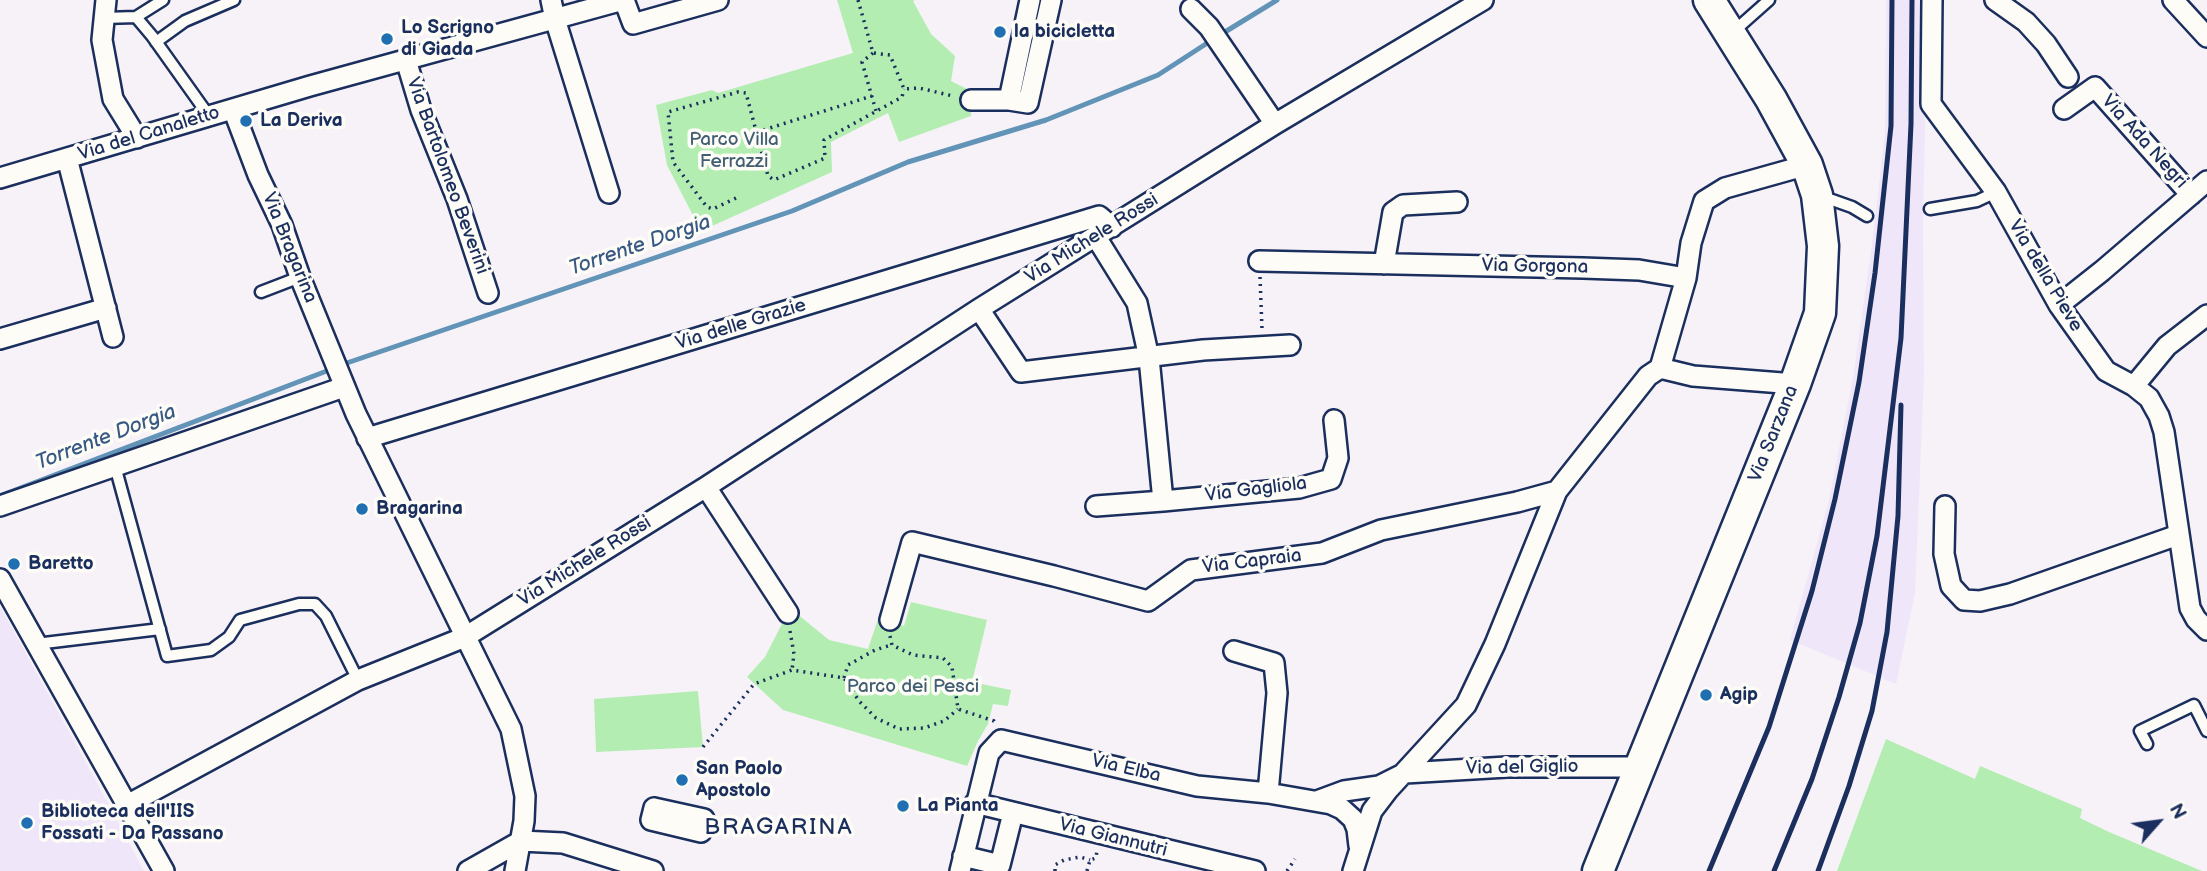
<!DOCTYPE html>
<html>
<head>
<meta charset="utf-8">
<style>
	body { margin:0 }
	#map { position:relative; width:2207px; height:871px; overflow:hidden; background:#f7f2f8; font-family:"Balsamiq Sans",sans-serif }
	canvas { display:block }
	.north { position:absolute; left:2123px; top:787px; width:70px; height:70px; -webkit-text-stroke:5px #fdfcf7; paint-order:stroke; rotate:62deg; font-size:19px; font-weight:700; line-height:28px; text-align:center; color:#1b2f5e }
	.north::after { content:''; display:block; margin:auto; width:24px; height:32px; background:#1b2f5e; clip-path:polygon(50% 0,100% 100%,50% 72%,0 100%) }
</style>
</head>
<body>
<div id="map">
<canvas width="2207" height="871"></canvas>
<div class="north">N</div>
</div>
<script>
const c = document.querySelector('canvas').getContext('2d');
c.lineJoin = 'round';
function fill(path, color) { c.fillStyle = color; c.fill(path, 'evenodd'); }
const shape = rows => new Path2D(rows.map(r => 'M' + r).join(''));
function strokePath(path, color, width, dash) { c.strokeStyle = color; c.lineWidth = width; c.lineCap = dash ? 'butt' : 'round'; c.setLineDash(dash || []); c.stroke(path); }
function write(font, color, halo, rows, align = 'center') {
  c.font = font + ' "Balsamiq Sans",sans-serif'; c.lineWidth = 7; c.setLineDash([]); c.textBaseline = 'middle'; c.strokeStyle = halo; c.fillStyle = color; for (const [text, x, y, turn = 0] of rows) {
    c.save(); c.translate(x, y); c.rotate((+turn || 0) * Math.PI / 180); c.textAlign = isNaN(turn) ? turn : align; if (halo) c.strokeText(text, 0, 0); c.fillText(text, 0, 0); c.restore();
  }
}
fill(shape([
	[1886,0,1928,0,1923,219,1924,376,1915,593,1896,684,1790,640,1828,504,1853,378,1874,229,1885,131],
	[0,606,96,781,144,871,0,871]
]), '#f0e6f9');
fill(shape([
	[837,0,915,0,913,1,931,34,955,56,951,81,971,91,971,116,899,142,888,113,831,142,832,172,701,231,667,165,656,105,712,90,718,93,853,53],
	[911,602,987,620,972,682,1011,690,1008,706,993,704,988,724,978,741,967,766,783,710,747,677,765,657,790,608,829,640,868,649,879,616,904,626],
	[698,691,703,747,596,752,594,699],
	[1886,739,1975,779,1980,766,2082,809,2080,818,2109,832,2202,871,1837,871]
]), '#b3edb2');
strokePath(shape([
	[1220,35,1277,0],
	[341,365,792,211,908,162,1046,120,1158,75,1212,40],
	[0,496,332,369]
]), '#6294b7', 5);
const lane = shape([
	[136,17,163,0],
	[104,18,136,17,152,36,209,116],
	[1733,32,1769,0],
	[156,42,185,21,234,0],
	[1821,196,1852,207,1867,216],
	[1930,209,1977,201,1996,192],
	[261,292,300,277],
	[115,466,167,656,211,650,229,637,240,620,299,604,315,604,326,616,358,680],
	[36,644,160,629],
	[2147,744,2140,731,2194,705,2207,731]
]);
const street = shape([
	[106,0,102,40,113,99,137,138],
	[551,0,555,19,609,193],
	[624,0,633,24,718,0],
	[1030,0,1009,100,1028,103,1051,0],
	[1932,0,1931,104,1996,192,2059,305,2106,371,2134,386,2149,398,2159,416,2164,432,2190,608,2196,619,2207,630],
	[1995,0,2026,22,2046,44,2068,77],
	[2173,0,2207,37],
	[1191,9,1209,27,1275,124],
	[406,60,421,110,457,199,488,293],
	[971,100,1009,100],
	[233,109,258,175,282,225,300,277,356,414,511,729,525,796,524,821,515,871],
	[2064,109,2095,87,2191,195],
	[67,158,113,337],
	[0,178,310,86,623,0],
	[1096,237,1137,303,1149,358,1163,501,1299,488,1331,479,1338,458,1334,420],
	[1259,261,1583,268,1639,270,1686,278],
	[1384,264,1393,212,1403,205,1457,202],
	[2059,305,2102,271,2207,181],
	[979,309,1021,372,1203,350,1290,345],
	[0,339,106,308],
	[1660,368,1693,376,1795,384],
	[2134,386,2167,346,2207,315],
	[367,438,1099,216,1112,227],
	[706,487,788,613],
	[0,506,344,387],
	[1096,506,1163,501],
	[1945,506,1944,554,1951,586,1964,600,1980,601,2010,594,2178,535],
	[0,579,164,871],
	[890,620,912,542,1054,576,1148,601,1191,570,1322,553,1381,530,1517,502,1557,491],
	[1234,651,1274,663,1277,693,1268,793],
	[1317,801,1344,791,1379,786,1405,773,1507,767,1639,767],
	[975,803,1255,871],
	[127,805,358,680,465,637,706,487,979,309,1275,124,1483,0],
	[654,808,704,819,701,832,651,820,654,808],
	[963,856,1000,865,1013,813],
	[468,871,521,841,563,843,653,871],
	[960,871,989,753,1001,740,1197,786,1268,793,1331,804,1342,809,1353,819,1357,829,1359,846],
	[1353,871,1372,811,1388,790,1466,705,1495,644,1557,491,1648,376,1660,368,1686,278,1691,243,1704,201,1725,188,1807,165]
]);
const primary = shape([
	[1598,871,1795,384,1820,313,1823,246,1817,195,1807,165,1771,99,1709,0]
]);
strokePath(lane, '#1b2f5e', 15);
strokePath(street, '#1b2f5e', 24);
strokePath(primary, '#1b2f5e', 35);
strokePath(shape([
	[858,0,873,53,890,55,904,89,919,88,953,96],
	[873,53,862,62,876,111],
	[757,132,872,96],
	[736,198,713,209,707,207,673,162,668,112,738,92,746,93,768,176,774,180,825,158,824,140,902,97,904,89],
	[1260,277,1262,329],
	[790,631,794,654,792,670],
	[890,636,892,645,913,655,943,658,952,667,958,709,994,721,996,725],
	[844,678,848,665,875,650,891,645],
	[703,747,754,684,792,670,844,678,859,701,876,718,899,729,924,728,944,721,958,709],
	[1055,871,1055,865,1064,860,1080,857,1090,860],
	[1087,871,1090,860,1096,858,1097,850],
	[1287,871,1295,859]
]), '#1b2f5e', 3.5, [2, 5]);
strokePath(lane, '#fdfcf7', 10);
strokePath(street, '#fdfcf7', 19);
strokePath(primary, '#fdfcf7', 30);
strokePath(shape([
	[1709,871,1769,727,1812,591,1835,499,1859,382,1875,273,1891,126,1892,0],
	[1774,871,1812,779,1839,697,1860,623,1877,536,1901,338,1911,124,1912,0],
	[1818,871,1849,786,1872,711,1887,632,1898,516,1901,405]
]), '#1b2f5e', 5);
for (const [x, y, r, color] of [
	[1000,32,7,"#1f6fb2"],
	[387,39,7,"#1f6fb2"],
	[246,121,7,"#1f6fb2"],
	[362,509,7,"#1f6fb2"],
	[14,564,7,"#1f6fb2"],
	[1706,695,7,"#1f6fb2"],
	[682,780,7,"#1f6fb2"],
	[903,806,7,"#1f6fb2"],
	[27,823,7,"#1f6fb2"]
]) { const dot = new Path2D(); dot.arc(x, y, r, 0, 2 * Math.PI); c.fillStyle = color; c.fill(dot); strokePath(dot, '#fdfcf7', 2.5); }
write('bold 19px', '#1b2f5e', '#fdfcf7', [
	["Lo Scrigno",401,28],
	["di Giada",401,50],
	["la bicicletta",1014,32],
	["La Deriva",260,121],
	["Bragarina",376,509],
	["Baretto",28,564],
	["Agip",1720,695],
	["San Paolo",696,769],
	["Apostolo",696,791],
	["La Pianta",917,806],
	["Biblioteca dell'IIS",41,812],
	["Fossati - Da Passano",41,834]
], 'left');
write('19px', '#1b2f5e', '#fdfcf7', [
	["Via del Canaletto",149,134,-17],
	["Via Ada Negri",2144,142,48],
	["Via Bartolomeo Beverini",447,176,70],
	["Via Michele Rossi",1092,239,-32],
	["Via Bragarina",289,248,68],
	["Via Gorgona",1535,267,1],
	["Via della Pieve",2045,276,59],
	["Via delle Grazie",741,325,-17],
	["Via Sarzana",1774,434,-68],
	["Via Gagliola",1256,490,-7],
	["Via Michele Rossi",585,562,-32],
	["Via Capraia",1252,562,-7],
	["Via del Giglio",1522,768,-1],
	["Via Elba",1126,769,13],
	["Via Giannutri",1113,838,14]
]);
write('19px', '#415e73', '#fdfcf7', [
	["Parco Villa",734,140],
	["Ferrazzi",734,162],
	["Parco dei Pesci",913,687]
]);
write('italic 21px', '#385983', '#fdfcf7', [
	["Torrente Dorgia",640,246,-19],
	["Torrente Dorgia",106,438,-21]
]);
c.letterSpacing = '2px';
write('23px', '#1b2f5e', '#fdfcf7', [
	["BRAGARINA",779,828]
]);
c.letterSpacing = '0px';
</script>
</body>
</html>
